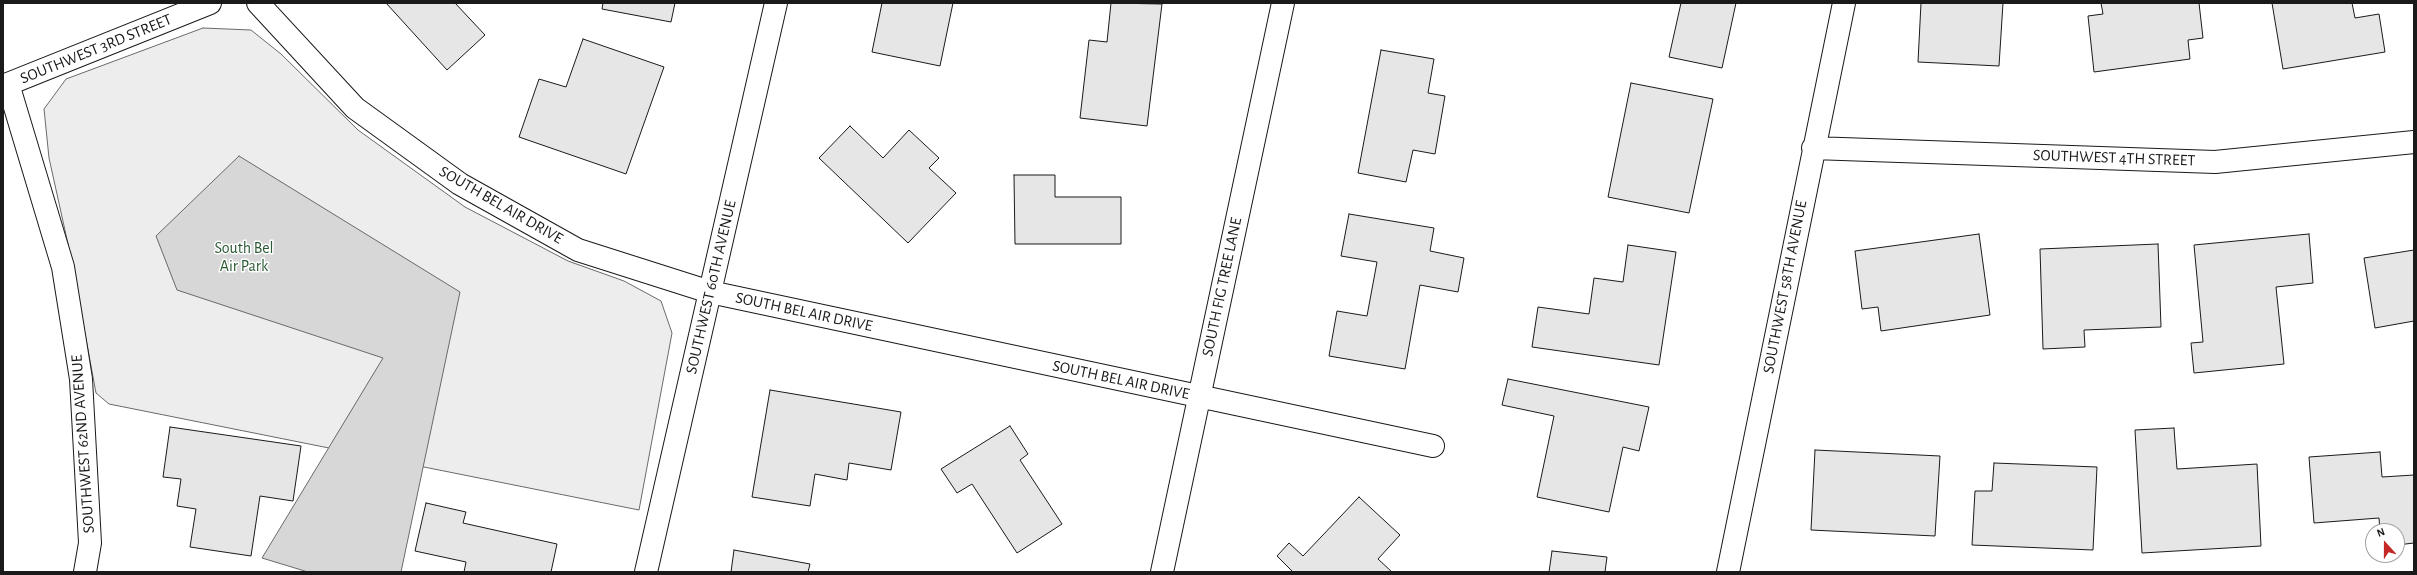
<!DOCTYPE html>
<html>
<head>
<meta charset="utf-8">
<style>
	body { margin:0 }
	#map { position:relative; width:2417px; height:575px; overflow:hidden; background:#fff; font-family:"Alegreya Sans",sans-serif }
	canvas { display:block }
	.frame { position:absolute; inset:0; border:4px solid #1a1a1a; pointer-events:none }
	.north { position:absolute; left:2365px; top:523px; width:40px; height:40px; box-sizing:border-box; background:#fff; border:1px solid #a3a3a3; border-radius:50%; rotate:339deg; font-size:11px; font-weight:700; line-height:16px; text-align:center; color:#1a1a1a }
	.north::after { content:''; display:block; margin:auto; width:14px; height:18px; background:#c62828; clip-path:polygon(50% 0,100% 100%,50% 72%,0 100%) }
</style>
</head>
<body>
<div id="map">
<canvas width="2417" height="575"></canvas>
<div class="frame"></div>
<div class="north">N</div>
</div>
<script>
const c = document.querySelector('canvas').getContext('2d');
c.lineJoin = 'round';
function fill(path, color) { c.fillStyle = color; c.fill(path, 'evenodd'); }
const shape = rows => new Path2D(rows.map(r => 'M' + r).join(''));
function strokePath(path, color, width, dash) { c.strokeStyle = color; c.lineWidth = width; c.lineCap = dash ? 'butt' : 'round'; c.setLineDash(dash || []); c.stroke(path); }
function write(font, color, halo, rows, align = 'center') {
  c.font = font + ' "Alegreya Sans",sans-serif'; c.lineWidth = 3; c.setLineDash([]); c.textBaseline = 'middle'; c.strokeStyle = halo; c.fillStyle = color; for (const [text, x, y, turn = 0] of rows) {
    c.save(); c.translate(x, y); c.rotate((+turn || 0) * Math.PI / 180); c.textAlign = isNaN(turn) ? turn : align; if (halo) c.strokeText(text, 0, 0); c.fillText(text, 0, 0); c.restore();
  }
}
const built = shape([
	[203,28,251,30,281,54,358,130,465,207,568,261,624,281,661,301,672,333,639,510,109,404,96,393,70,253,49,158,44,109,66,79,203,28]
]);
fill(built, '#ededed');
strokePath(built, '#6a6a6a', 1);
const water = shape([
	[239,156,460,292,401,572,308,572,262,558,383,358,177,290,156,236,239,156]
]);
fill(water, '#d7d7d7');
strokePath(water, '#6a6a6a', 1);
const building = shape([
	[386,3,455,3,485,35,447,70,386,3],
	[603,3,675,3,671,22,602,9,603,3],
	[882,3,953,3,940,66,872,52,882,3],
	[1111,3,1162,4,1147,126,1080,118,1089,40,1107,42,1111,3],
	[1681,3,1736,3,1722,68,1669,57,1681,3],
	[1921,3,2003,3,1999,66,1918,62,1921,3],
	[2101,3,2199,3,2203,38,2188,40,2190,59,2094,72,2088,16,2103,14,2101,3],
	[2272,3,2352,3,2355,18,2379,14,2385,52,2283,69,2272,3],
	[583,39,664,67,626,174,519,137,539,79,566,87,583,39],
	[1381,50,1434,59,1428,93,1445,96,1435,154,1413,150,1406,182,1358,173,1381,50],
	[1631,83,1713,99,1689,213,1608,197,1631,83],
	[850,126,883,158,909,130,939,158,929,168,956,193,908,243,819,158,850,126],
	[1014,175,1055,175,1055,197,1121,197,1121,244,1015,244,1014,175],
	[1349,214,1434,228,1430,251,1464,258,1458,292,1420,285,1405,369,1329,356,1337,311,1367,316,1377,262,1341,256,1349,214],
	[1979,234,1990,315,1881,331,1878,307,1862,309,1855,251,1979,234],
	[2309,234,2313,283,2276,287,2284,364,2194,373,2191,343,2203,342,2194,245,2309,234],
	[2158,244,2161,327,2084,330,2085,347,2043,349,2040,249,2158,244],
	[1628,245,1676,252,1659,365,1532,347,1538,307,1589,314,1594,278,1623,282,1628,245],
	[2414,250,2414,321,2375,328,2364,258,2414,250],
	[1508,379,1649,407,1639,451,1623,447,1609,512,1537,497,1554,416,1502,405,1508,379],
	[770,390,901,412,891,470,849,463,847,480,815,474,810,506,752,497,770,390],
	[1010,426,1028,454,1020,460,1062,524,1017,553,972,484,957,493,941,469,1010,426],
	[170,427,301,446,293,501,260,496,251,556,190,547,196,509,177,506,181,479,163,477,170,427],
	[2174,428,2177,469,2257,464,2261,546,2142,553,2135,430,2174,428],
	[1815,450,1940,456,1935,536,1811,530,1815,450],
	[2380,452,2382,477,2414,475,2414,543,2397,545,2397,531,2380,531,2379,518,2314,523,2309,457,2380,452],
	[1994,463,2097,467,2093,550,1972,545,1975,491,1992,491,1994,463],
	[1359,497,1400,535,1378,559,1392,572,1293,572,1277,556,1289,543,1303,556,1359,497],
	[426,503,466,512,463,523,557,544,551,572,464,572,466,562,415,551,426,503],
	[734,550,810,564,808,572,731,572,734,550],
	[1552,551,1607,557,1605,572,1549,572,1552,551]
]);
fill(building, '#e6e6e6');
strokePath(building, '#1a1a1a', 1);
const minor = shape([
	[258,3,355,108,460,184,578,250,710,292,1433,446],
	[8,84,63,267,81,379,90,543,85,572],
	[3,86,210,3],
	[1813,148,2215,162,2414,142],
	[646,572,776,3],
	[1162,572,1283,3],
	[1728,572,1844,3]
]);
strokePath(minor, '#1a1a1a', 24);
strokePath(minor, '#fff', 22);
write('16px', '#1a1a1a', '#fff', [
	["SOUTHWEST 3RD STREET",96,49,-22],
	["SOUTHWEST 4TH STREET",2114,158,2],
	["SOUTH BEL AIR DRIVE",501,205,30],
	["SOUTHWEST 60TH AVENUE",711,287,-77],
	["SOUTH FIG TREE LANE",1222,287,-78],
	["SOUTHWEST 58TH AVENUE",1785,287,-79],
	["SOUTH BEL AIR DRIVE",804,312,12],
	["SOUTH BEL AIR DRIVE",1121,380,12],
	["SOUTHWEST 62ND AVENUE",83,444,-94]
]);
write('16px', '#2b5a34', '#fff', [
	["South Bel",244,248],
	["Air Park",244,266]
]);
</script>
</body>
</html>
